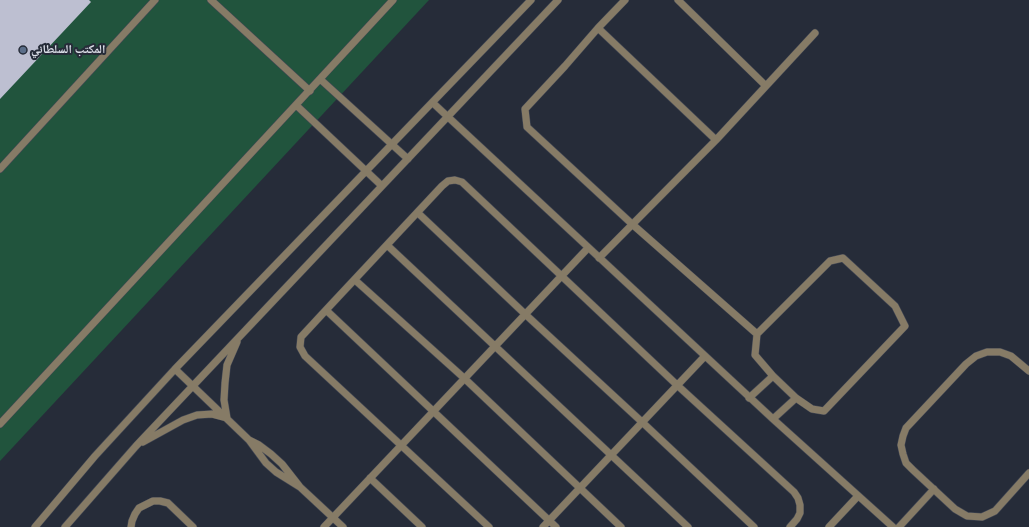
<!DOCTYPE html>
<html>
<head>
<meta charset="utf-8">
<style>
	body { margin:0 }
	canvas { display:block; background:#262c39 }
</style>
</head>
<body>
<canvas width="1029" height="527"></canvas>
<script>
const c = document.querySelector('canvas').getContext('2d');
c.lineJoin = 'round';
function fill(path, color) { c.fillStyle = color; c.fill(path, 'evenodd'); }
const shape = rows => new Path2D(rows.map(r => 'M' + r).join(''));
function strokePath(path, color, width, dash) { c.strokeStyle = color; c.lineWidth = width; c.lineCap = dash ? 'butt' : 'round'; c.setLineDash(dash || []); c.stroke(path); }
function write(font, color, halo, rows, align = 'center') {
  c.font = font + ' "IBM Plex Sans","Noto Naskh Arabic",sans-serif'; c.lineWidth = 4; c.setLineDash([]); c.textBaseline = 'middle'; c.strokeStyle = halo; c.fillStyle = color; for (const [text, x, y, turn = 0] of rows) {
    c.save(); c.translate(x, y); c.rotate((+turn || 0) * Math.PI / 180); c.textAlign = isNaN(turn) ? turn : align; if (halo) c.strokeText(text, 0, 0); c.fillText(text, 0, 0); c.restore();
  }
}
fill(shape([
	[0,0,429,0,0,461]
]), '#21543d');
fill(shape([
	[0,0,89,0,91,2,0,99]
]), '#bdbfd1');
const service = shape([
	[211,0,310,91],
	[678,0,766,86],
	[598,28,625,0],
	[320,79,408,159],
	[433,103,773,419,893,527],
	[296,105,382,186],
	[716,140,598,28,565,66,525,109,527,127,632,224,757,334],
	[0,169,155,0],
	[418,213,525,314,642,422,754,527],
	[387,245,688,527],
	[599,258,716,140,815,33],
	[355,280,464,378,621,527],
	[326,310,556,527],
	[175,369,249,440,266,463,276,472,300,487],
	[1029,371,1011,356,1000,352,987,352,976,356,966,364,906,428,903,436,901,445,903,454,906,463,913,470,955,509,967,516,982,517,995,511,1029,473],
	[749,398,773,376,755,355,757,334,830,261,843,258,895,306,905,326,824,411,812,409,796,398,773,376],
	[773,419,796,398],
	[0,424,393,0],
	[249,440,259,445,271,454,282,464,300,487,343,527],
	[143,442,183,420,197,415,212,414,227,418,224,400,225,383,227,365,237,342],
	[370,478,422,527],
	[35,527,95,456,175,369,531,0],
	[65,527,136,446,558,0],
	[131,527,132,521,135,514,139,508,153,501,160,501,168,503,193,527],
	[324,527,588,248],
	[489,527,305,356,300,347,301,337,326,310,442,186,448,181,455,180,462,182,677,385,794,492,798,498,800,505,800,513,797,519,790,527],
	[543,527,705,356],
	[829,527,858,496],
	[899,527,934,489]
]);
strokePath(service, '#434855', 8);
strokePath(service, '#867b66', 7);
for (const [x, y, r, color] of [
	[23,50,4,"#5c6f8a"]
]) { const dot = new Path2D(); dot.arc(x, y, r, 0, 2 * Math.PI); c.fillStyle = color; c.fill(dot); strokePath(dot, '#262c39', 1.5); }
write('bold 12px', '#dadee7', '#262c39', [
	["المكتب السلطاني",31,50]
], 'left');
</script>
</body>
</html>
